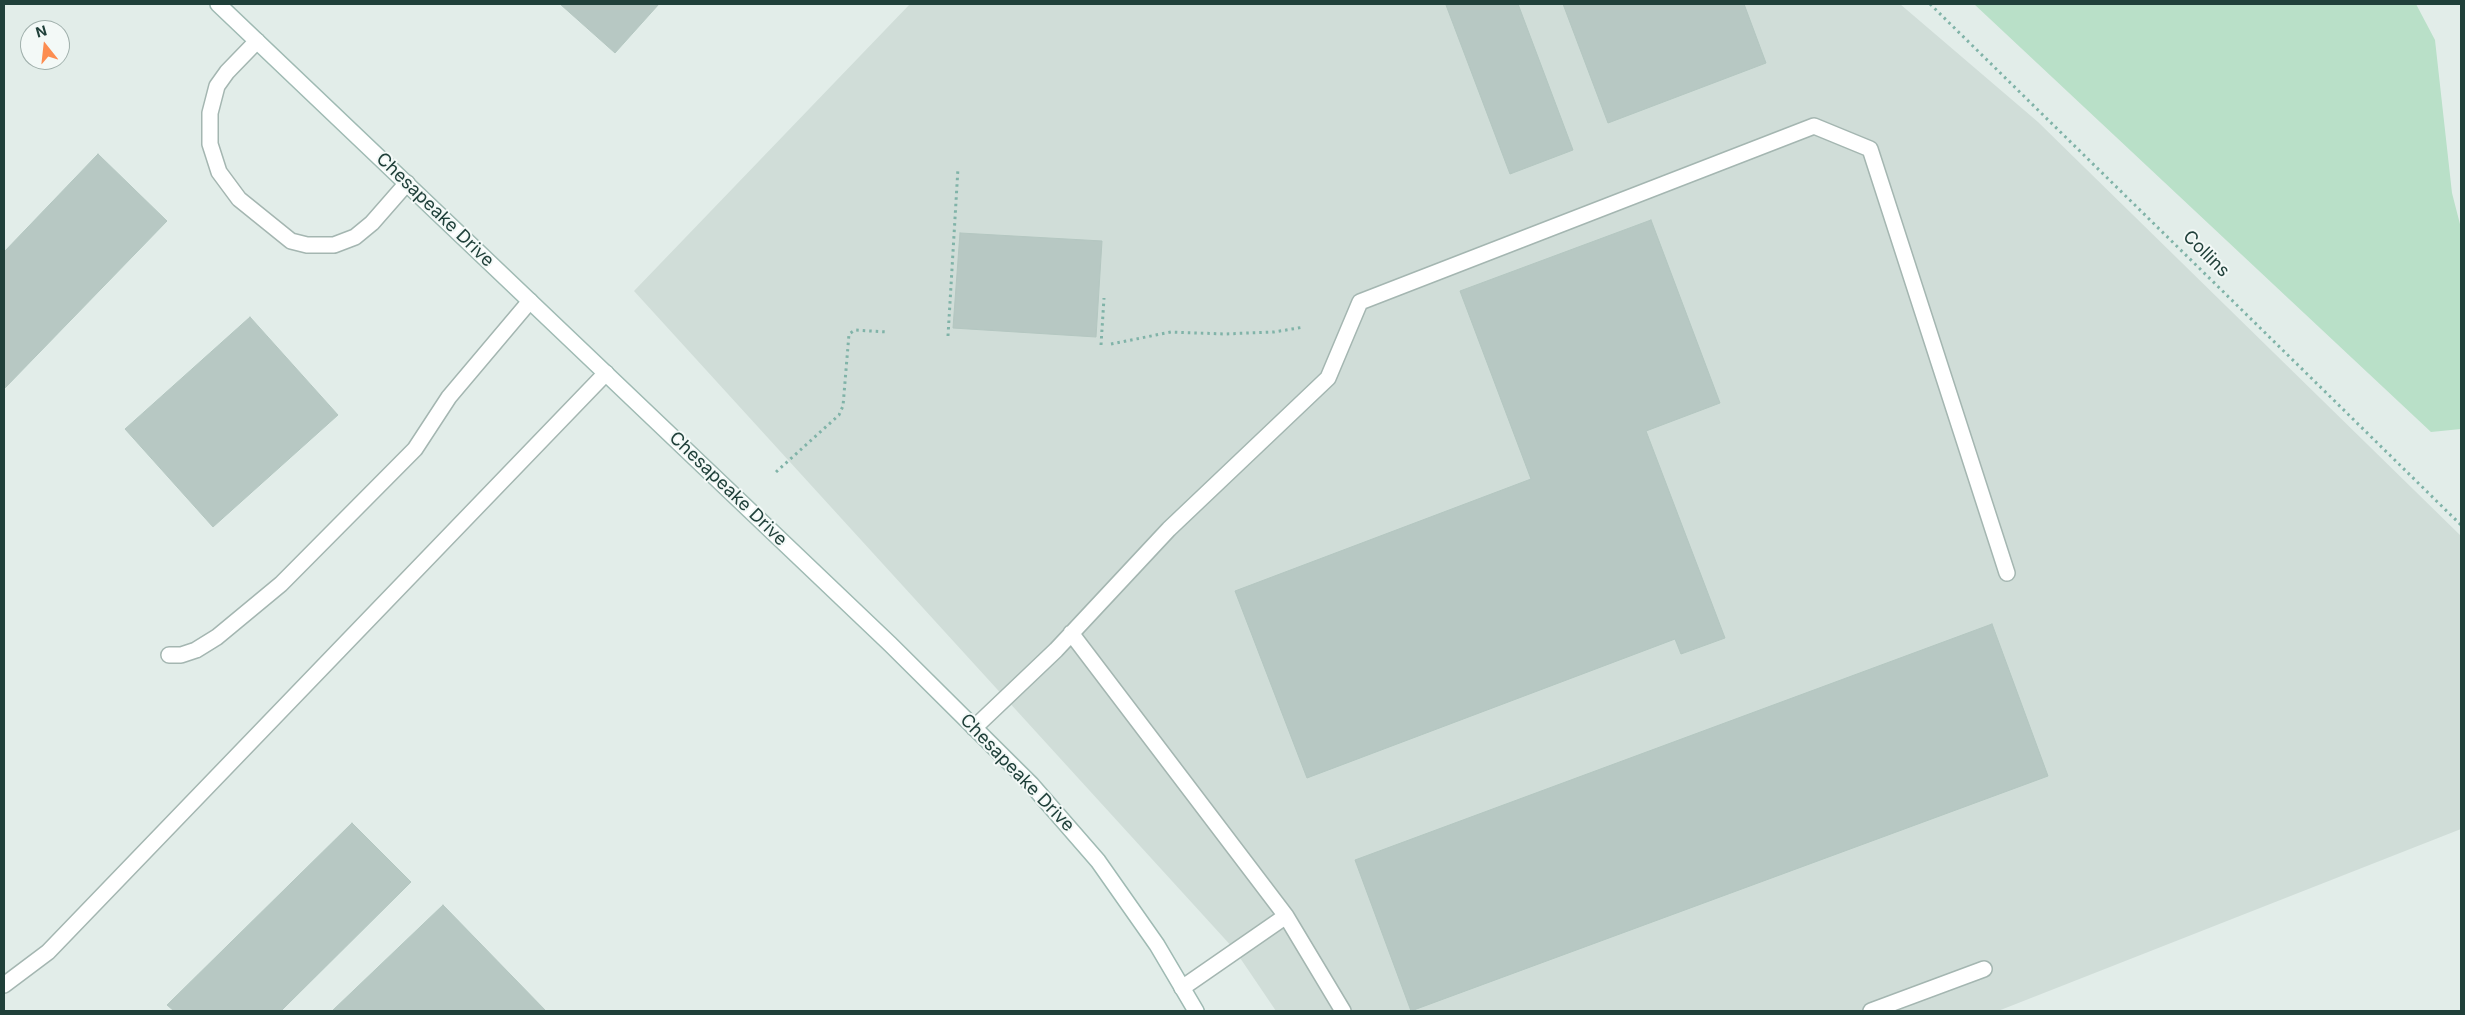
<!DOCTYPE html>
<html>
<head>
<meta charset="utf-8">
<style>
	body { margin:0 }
	#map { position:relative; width:2465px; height:1015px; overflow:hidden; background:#e2ede9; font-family:Inter,sans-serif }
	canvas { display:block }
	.frame { position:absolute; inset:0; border:5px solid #20403a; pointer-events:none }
	.north { position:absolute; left:20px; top:20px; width:50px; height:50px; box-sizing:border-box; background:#f3f9f7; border:1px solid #9fafab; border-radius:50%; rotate:344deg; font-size:14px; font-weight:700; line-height:20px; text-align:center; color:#20403a }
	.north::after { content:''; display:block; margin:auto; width:18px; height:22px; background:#fc8d51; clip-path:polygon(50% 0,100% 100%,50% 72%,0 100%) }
</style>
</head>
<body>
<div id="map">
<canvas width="2465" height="1015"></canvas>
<div class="frame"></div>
<div class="north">N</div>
</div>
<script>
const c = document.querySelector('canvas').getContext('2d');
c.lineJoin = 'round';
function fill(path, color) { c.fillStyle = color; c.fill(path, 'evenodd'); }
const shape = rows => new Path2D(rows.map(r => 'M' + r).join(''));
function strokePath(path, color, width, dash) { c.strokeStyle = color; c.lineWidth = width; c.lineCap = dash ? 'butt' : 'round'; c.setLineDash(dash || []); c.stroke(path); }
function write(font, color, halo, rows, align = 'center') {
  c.font = font + ' Inter,sans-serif'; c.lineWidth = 4; c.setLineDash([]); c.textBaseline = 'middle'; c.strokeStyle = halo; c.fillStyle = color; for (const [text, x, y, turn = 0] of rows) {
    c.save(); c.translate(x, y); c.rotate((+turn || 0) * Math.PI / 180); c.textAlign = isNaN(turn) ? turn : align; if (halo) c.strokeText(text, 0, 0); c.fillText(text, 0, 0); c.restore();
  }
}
fill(shape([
	[910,4,1900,4,2038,122,2461,536,2461,829,1998,1011,1276,1011,1234,949,634,291]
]), '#d0ddd8');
fill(shape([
	[1974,4,2416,4,2435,40,2452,193,2461,228,2461,429,2431,432]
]), '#b9e0c8');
const building = shape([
	[560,4,659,4,615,53,560,4],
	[1450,4,1518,4,1573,150,1510,174,1446,5,1450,4],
	[1563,4,1744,4,1766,63,1608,123,1563,4],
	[98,154,167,221,4,389,4,252,98,154],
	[1651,220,1720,403,1646,431,1725,638,1681,654,1675,639,1307,778,1235,591,1531,479,1460,291,1651,220],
	[960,233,1102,241,1096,337,953,328,960,233],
	[250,317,338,415,213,527,125,429,250,317],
	[1992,624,2048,776,1411,1011,1355,860,1992,624],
	[352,823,411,882,281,1011,174,1011,167,1005,352,823],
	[443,905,546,1011,332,1011,443,905]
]);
fill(building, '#b7c8c3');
strokePath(building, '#b4c7c1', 1);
const lane = shape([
	[257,41,227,72,217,86,210,113,210,144,219,172,239,199,291,241,307,245,334,245,355,237,372,223,407,183],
	[1071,633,1286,916,1343,1011],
	[169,655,181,655,196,650,217,637,281,584,415,449,449,397,530,301],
	[974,728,1056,650,1169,529,1328,378,1360,302,1814,126,1870,149,2007,573],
	[4,985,48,952,606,373],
	[1182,988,1286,916],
	[1871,1011,1984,969]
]);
const secondary = shape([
	[218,4,890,644,1031,784,1098,861,1157,945,1196,1011]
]);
strokePath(lane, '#a4b6b1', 18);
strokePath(secondary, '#9fbab3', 18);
strokePath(shape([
	[1930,4,2461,525],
	[948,336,958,168],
	[1111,344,1171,332,1224,334,1274,332,1304,327],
	[1101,345,1104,298],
	[776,472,839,415,843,406,849,334,855,330,887,332]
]), '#80b3a8', 3, [2.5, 4]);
strokePath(lane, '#fff', 15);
strokePath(secondary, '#fff', 15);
write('18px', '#20403a', '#f3f9f7', [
	["Chesapeake Drive",435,210,44],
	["Collins",2206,254,45],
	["Chesapeake Drive",728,489,44],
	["Chesapeake Drive",1017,773,46]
]);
</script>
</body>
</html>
